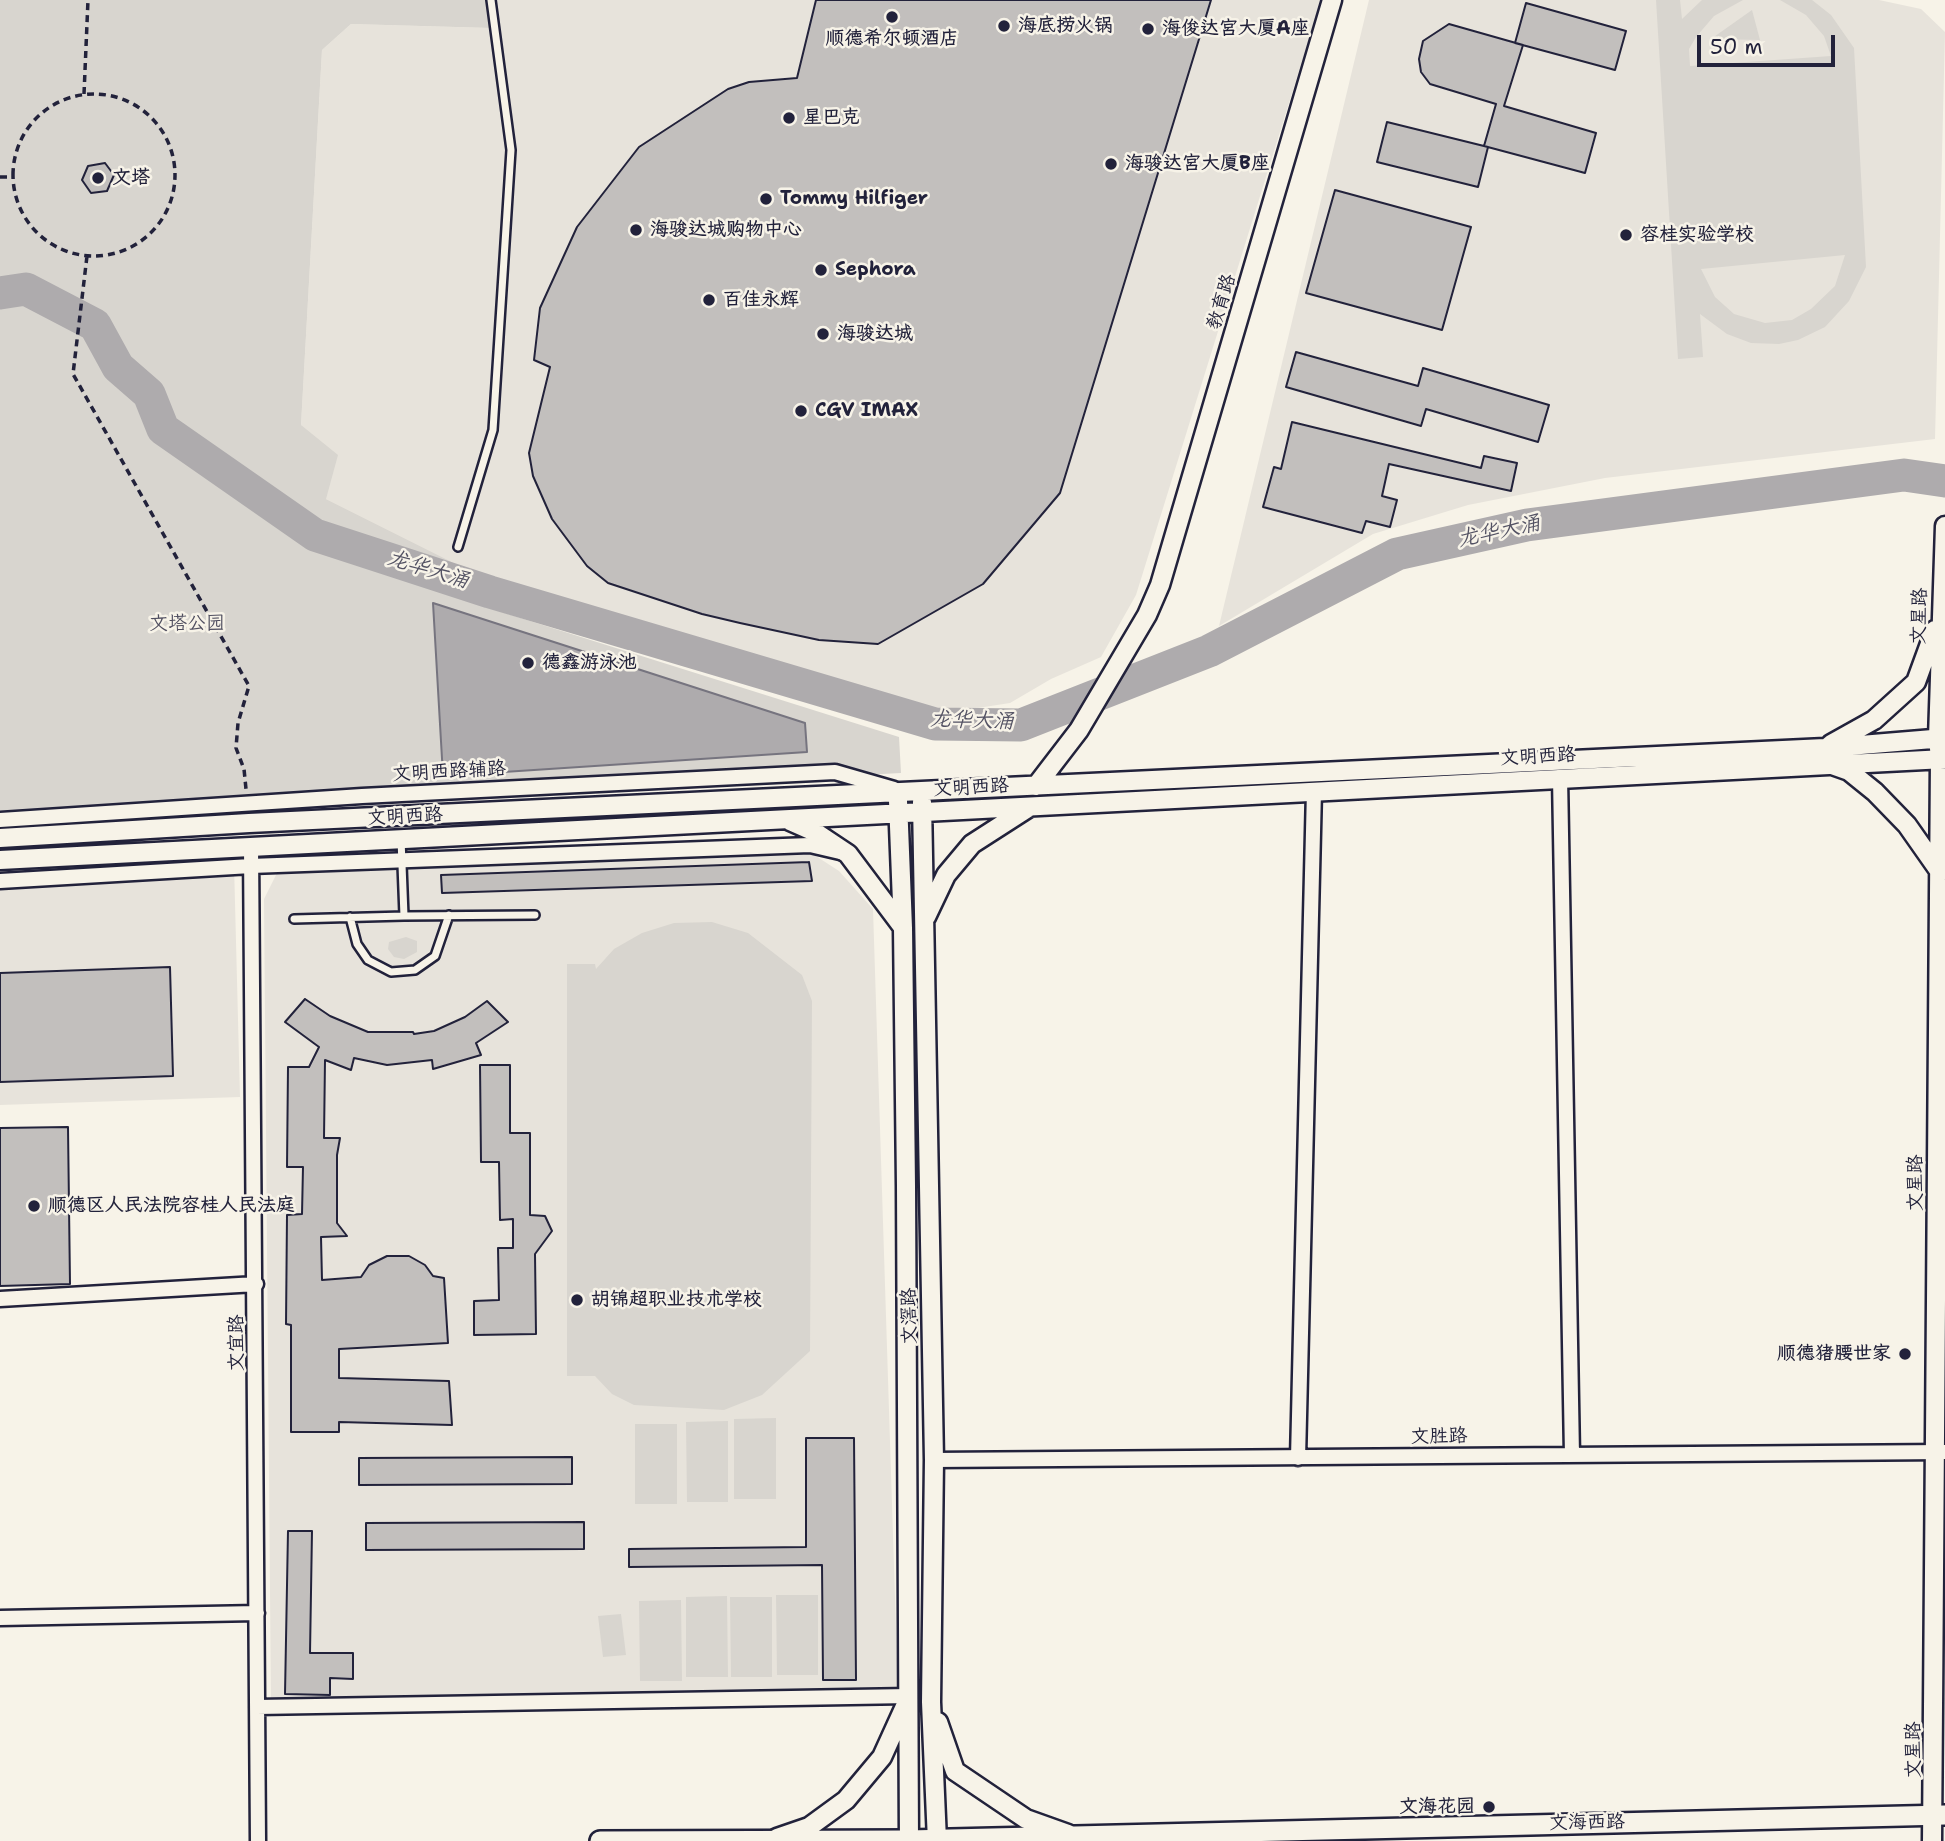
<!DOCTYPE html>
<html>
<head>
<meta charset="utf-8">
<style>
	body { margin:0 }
	#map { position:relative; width:1945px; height:1841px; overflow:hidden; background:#f7f3e8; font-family:"Shantell Sans",sans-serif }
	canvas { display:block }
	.scale { position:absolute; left:1697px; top:35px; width:138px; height:32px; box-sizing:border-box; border:4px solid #22223b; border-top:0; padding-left:9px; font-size:21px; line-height:24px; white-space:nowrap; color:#22223b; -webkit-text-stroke:5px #f7f3e8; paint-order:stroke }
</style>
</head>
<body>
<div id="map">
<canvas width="1945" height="1841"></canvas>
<div class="scale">50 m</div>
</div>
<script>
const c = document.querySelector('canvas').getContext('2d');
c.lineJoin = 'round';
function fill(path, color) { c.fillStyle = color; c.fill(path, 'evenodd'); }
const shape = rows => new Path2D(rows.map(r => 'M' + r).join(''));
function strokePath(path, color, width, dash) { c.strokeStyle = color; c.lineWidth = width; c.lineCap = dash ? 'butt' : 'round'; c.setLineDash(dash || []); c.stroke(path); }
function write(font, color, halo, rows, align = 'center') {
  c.font = font + ' "Shantell Sans","LXGW WenKai TC",sans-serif'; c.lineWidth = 5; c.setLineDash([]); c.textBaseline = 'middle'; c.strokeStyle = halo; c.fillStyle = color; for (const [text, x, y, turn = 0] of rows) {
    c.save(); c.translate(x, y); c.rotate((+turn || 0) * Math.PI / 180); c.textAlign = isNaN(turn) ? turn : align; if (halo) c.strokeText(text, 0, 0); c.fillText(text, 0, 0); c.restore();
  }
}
fill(shape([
	[489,0,1321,0,1136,595,1101,657,1051,679,1010,703,952,712,805,675,498,585,326,499,301,425,322,50,351,24,490,28],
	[1369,0,1879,0,1921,9,1945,32,1935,439,1605,478,1468,505,1373,534,1219,626],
	[805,849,839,871,873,909,898,1692,271,1708,264,899,279,869],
	[234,864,240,1097,0,1105,0,872]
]), '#e7e3db');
fill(shape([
	[0,0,489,0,491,28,351,24,322,50,301,425,338,455,326,499,498,585,492,609,899,737,901,773,0,821],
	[1656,0,1680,0,1682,19,1702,0,1743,0,1714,16,1696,37,1689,49,1690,66,1831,56,1824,36,1806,15,1780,0,1812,0,1831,15,1854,48,1866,267,1849,301,1825,327,1798,340,1779,344,1751,343,1727,334,1700,314,1703,357,1678,359],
	[1845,255,1835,286,1811,309,1792,320,1765,323,1734,314,1715,297,1701,269],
	[1752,10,1760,40,1711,39],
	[712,922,748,933,802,975,812,1001,810,1351,762,1395,724,1410,634,1405,612,1394,595,1376,567,1376,567,964,595,964,596,969,614,949,642,933,674,923],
	[406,937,417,941,417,952,404,959,394,957,388,949,389,942],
	[776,1418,776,1499,734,1499,734,1419],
	[728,1421,728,1502,687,1502,686,1422],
	[635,1424,677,1424,677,1504,635,1504],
	[776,1595,818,1595,818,1675,777,1675],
	[727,1596,728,1677,686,1677,686,1597],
	[730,1597,772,1597,772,1677,731,1677],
	[681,1600,682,1681,640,1681,639,1601],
	[621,1614,626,1655,603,1657,598,1616]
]), '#d8d5cf');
const water = shape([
	[433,603,805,723,807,752,443,776,433,603]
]);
fill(water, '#aeabad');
strokePath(water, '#76747f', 2);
strokePath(shape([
	[0,293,26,289,95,325,118,367,149,394,163,429,315,535,490,592,935,724,1021,725,1209,651,1397,554,1527,525,1904,475,1945,481]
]), '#aeabad', 33);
const building = shape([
	[816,0,1211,0,1060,493,983,584,878,644,819,640,740,623,702,614,608,583,587,566,552,519,533,476,529,453,550,367,534,360,540,308,577,227,639,147,728,89,749,82,797,78,816,0],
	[1526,3,1626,31,1615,70,1515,43,1526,3],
	[1449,24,1523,45,1504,106,1596,133,1585,173,1484,146,1496,104,1430,84,1421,72,1419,59,1423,41,1449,24],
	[1387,122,1488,147,1478,187,1377,162,1387,122],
	[105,163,114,175,107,191,91,193,82,180,88,166,105,163],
	[1335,190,1471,227,1442,330,1306,293,1335,190],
	[1296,352,1418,386,1423,368,1549,405,1538,442,1426,409,1421,426,1286,387,1296,352],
	[1292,422,1481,468,1484,456,1517,463,1511,491,1389,464,1382,496,1397,500,1390,527,1366,521,1362,533,1263,507,1274,467,1281,469,1292,422],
	[809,862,812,881,442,893,441,875,809,862],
	[170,967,173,1076,0,1082,0,973,170,967],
	[305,999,330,1016,368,1032,413,1032,414,1034,434,1031,465,1017,487,1001,508,1022,476,1043,481,1055,433,1069,432,1060,387,1065,354,1058,351,1070,325,1060,324,1138,340,1138,337,1155,337,1223,347,1236,321,1237,322,1280,361,1277,369,1265,387,1256,409,1256,425,1265,433,1276,444,1278,448,1343,339,1349,339,1378,449,1381,452,1425,339,1422,339,1432,291,1432,291,1325,286,1324,287,1215,302,1214,303,1167,287,1167,288,1067,309,1067,319,1047,285,1022,305,999],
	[480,1065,510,1065,510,1133,530,1133,530,1215,545,1216,552,1231,535,1254,536,1334,474,1335,474,1301,499,1300,498,1248,513,1248,513,1219,500,1220,499,1162,481,1162,480,1065],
	[68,1127,70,1284,0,1286,0,1128,68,1127],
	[806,1438,854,1438,856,1680,823,1680,822,1565,629,1567,629,1549,806,1547,806,1438],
	[572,1457,572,1484,359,1485,359,1458,572,1457],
	[584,1522,584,1549,366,1550,366,1523,584,1522],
	[288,1531,312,1531,310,1653,353,1653,353,1679,330,1678,330,1695,285,1694,288,1531]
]);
fill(building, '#c2bfbd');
strokePath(building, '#22223b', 2);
const service = shape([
	[458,547,493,430,511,150,491,0],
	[404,916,535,915],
	[350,917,357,944,368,960,391,972,415,970,435,956,449,915],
	[294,919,404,916,401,839]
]);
const minor = shape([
	[1560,777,1572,1455],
	[0,820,362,796,835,772,894,789],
	[251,846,258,1841],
	[0,881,251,866,810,845,840,852],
	[0,1299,256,1284],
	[1298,1458,1314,790],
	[934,1460,1945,1452],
	[0,1618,257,1613],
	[257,1707,910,1696]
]);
const tertiary = shape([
	[1831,744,1874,720,1916,682,1935,630],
	[1832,765,1849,771,1875,792,1907,825,1940,872],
	[1036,786,1079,730,1147,615,1160,585,1332,0],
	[898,801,903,928,906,1186,909,1841],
	[922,802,934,1460,931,1702,937,1841],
	[790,821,815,832,848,854,902,926],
	[0,838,249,823,1825,748,1945,738],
	[0,860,1945,759],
	[926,917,946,875,972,844,1028,808],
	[938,1722,955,1771,1026,1819,1068,1834],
	[777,1838,809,1827,846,1800,882,1757,907,1702],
	[1932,1841,1940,759,1938,738,1945,526]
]);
const secondary = shape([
	[600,1841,909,1840,1945,1815]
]);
strokePath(service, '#22223b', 12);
strokePath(minor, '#22223b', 19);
strokePath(tertiary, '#22223b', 23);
strokePath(secondary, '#22223b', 24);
strokePath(shape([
	'13 175a81 81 0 1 1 162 0a81 81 0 1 1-162 0Z',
	[84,94,88,0],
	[0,177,12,177],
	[87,256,73,374,249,686,238,723,236,748,244,769,246,789]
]), '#22223b', 3.5, [7, 5]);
strokePath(service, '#f7f3e8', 7);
strokePath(minor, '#f7f3e8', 14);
strokePath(tertiary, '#f7f3e8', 18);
strokePath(secondary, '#f7f3e8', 19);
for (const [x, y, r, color] of [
	[892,17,7,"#22223b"],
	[1004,26,7,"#22223b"],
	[1148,29,7,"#22223b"],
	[789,118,7,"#22223b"],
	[1111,164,7,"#22223b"],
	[98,178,7,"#22223b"],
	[766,199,7,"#22223b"],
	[636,230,7,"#22223b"],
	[1626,235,7,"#22223b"],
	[821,270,7,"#22223b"],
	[709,300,7,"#22223b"],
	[823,334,7,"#22223b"],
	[801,411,7,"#22223b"],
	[528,663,7,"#22223b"],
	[34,1206,7,"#22223b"],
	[577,1300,7,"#22223b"],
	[1905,1354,7,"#22223b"],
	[1489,1807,7,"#22223b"]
]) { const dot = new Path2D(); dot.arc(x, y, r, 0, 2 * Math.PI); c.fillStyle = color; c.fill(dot); strokePath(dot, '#f7f3e8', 2.5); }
write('bold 19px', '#22223b', '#f7f3e8', [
	["海底捞火锅",1018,26],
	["海俊达宫大厦A座",1162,29],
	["顺德希尔顿酒店",892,39,"center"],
	["星巴克",803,118],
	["海骏达宫大厦B座",1125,164],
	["文塔",112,178],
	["Tommy Hilfiger",780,199],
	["海骏达城购物中心",650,230],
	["容桂实验学校",1640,235],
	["Sephora",835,270],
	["百佳永辉",723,300],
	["海骏达城",837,334],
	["CGV IMAX",815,411],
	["德鑫游泳池",542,663],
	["顺德区人民法院容桂人民法庭",48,1206],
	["胡锦超职业技术学校",591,1300],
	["顺德猪腰世家",1891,1354,"right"],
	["文海花园",1475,1807,"right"]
], 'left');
write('19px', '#22223b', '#f7f3e8', [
	["教育路",1222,302,-73],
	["文星路",1920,616,-88],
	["文明西路",1538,757,-3],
	["文明西路辅路",449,772,-3],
	["文明西路",971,788,-3],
	["文明西路",405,817,-3],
	["文星路",1916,1183,-90],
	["文滘路",910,1316,-91],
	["文宜路",237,1343,-90],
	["文胜路",1439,1437,-1],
	["文星路",1914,1750,-90],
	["文海西路",1587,1823,-1]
]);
write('19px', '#504f60', '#f7f3e8', [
	["文塔公园",187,624]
]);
write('italic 21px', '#535263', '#f7f3e8', [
	["龙华大涌",1499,532,-12],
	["龙华大涌",428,570,17],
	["龙华大涌",972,721,2]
]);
</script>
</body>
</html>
